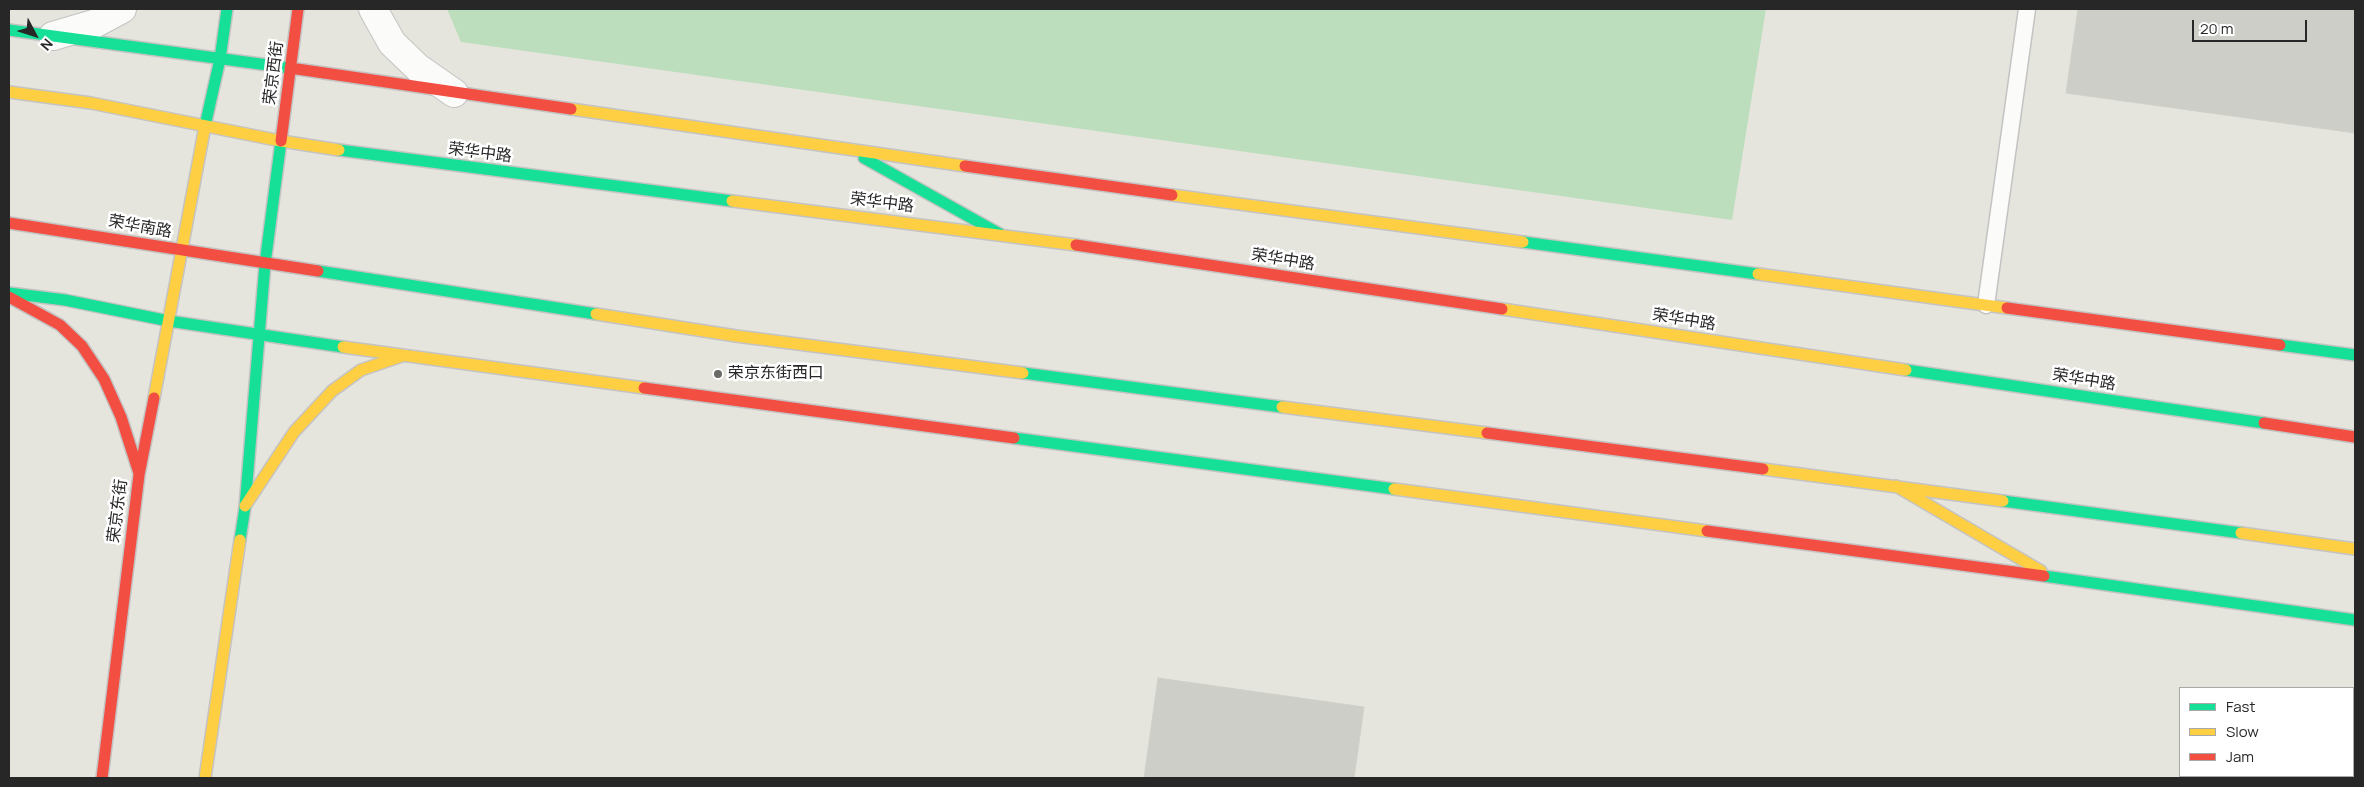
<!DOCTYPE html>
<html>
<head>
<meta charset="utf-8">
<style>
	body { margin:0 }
	#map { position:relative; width:2364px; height:787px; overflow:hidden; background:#e5e5de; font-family:Manrope,sans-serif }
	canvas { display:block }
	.frame { position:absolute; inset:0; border:10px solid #272727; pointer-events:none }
	.legend { position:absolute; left:2179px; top:687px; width:175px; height:90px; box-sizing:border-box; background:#fff; border:1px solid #a9a9a9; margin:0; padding:6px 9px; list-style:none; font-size:15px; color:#272727 }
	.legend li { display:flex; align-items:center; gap:10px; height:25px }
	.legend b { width:25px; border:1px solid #a9a9a9 }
	.north { position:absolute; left:10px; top:10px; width:50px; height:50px; -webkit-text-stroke:4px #fff; paint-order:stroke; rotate:130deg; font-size:14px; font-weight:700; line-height:20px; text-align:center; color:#272727 }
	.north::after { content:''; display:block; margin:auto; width:18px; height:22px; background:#272727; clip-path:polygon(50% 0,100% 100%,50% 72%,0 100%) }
	.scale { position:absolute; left:2192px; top:20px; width:115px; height:22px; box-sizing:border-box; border:2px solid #272727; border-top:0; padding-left:6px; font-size:15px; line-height:18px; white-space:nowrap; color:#272727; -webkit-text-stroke:4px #fff; paint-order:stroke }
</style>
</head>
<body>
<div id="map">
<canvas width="2364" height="787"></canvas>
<div class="frame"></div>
<ul class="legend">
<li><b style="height:6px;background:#16e098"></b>Fast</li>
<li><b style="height:6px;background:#ffcf43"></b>Slow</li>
<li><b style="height:6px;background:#f24e42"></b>Jam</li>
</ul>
<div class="north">N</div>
<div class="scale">20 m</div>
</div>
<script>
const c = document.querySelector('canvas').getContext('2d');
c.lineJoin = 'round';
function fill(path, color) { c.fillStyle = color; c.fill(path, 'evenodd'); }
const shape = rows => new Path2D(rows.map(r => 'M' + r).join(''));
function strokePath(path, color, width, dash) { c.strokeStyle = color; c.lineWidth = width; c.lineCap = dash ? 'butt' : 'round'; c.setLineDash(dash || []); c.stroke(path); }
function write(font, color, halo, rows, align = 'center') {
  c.font = font + ' Manrope,"Noto Sans SC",sans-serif'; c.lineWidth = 5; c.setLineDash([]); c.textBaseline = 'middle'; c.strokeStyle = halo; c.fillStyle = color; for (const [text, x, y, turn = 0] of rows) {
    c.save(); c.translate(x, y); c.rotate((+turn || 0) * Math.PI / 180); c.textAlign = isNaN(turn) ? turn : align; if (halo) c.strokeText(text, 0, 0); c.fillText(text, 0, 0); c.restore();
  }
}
fill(shape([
	[447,9,1766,9,1732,220,461,42]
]), '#bddebd');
const building = shape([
	[2078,9,2355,9,2355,133,2066,93,2078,9],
	[1158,678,1364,707,1354,778,1144,778,1158,678]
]);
fill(building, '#cecec9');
strokePath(building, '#d0d0ca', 1);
const lane = shape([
	[1986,305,2027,9]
]);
const street = shape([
	[373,9,392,43,418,68,454,93],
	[53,36,94,24,122,9]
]);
const fast = shape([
	[9,30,290,68],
	[205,126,220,59,227,9],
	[339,150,732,201],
	[864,158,1000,234],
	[1523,242,1758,274],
	[318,271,596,314],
	[9,293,65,300,169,321,343,347],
	[2280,345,2355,355],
	[1906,370,2264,423],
	[1023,373,1282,407],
	[1014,438,1394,489],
	[2003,501,2241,533],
	[240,540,245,507,265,264,281,141],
	[2044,576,2355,620]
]);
const slow = shape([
	[9,92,91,103,281,141,339,150],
	[571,109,965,166],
	[1172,195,1523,242],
	[732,201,1076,245],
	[1758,274,2007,308],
	[1502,309,1906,370],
	[596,314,736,336,1023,373],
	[343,347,644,388],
	[154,398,205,126],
	[1282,407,1487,433],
	[1763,469,2003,501],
	[1896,486,2041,571],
	[1394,489,1707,531],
	[245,506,294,432,332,391,361,370,402,356],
	[2241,533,2355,549],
	[205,778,240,540]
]);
const jam = shape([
	[290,68,571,109],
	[281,141,298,9],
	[965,166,1172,195],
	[9,223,318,271],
	[1076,245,1502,309],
	[9,297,60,325,82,346,104,379,121,417,139,473],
	[2007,308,2280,345],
	[644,388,1014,438],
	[2264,423,2355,437],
	[1487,433,1763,469],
	[1707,531,2044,576],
	[102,778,139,475,154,398]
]);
strokePath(lane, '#c4c3c3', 19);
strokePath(street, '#c4c3c3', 30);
strokePath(fast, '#c4c3c3', 14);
strokePath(slow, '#c4c3c3', 14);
strokePath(jam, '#c4c3c3', 14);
strokePath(lane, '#fbfbfa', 16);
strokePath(street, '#fbfbfa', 28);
strokePath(fast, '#16e098', 11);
strokePath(slow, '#ffcf43', 11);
strokePath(jam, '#f24e42', 11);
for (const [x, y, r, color] of [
	[718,374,5,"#6a6a67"]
]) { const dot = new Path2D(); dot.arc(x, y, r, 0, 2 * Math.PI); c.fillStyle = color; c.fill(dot); strokePath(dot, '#fff', 2); }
write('16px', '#272727', '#fff', [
	["荣京西街",274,73,-83],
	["荣华中路",480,153,7],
	["荣华中路",882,203,7],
	["荣华南路",140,227,10],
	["荣华中路",1283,260,9],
	["荣华中路",1684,320,9],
	["荣华中路",2084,380,9],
	["荣京东街",118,511,-83]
]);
write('16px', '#272727', '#fff', [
	["荣京东街西口",728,374]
], 'left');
</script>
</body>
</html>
